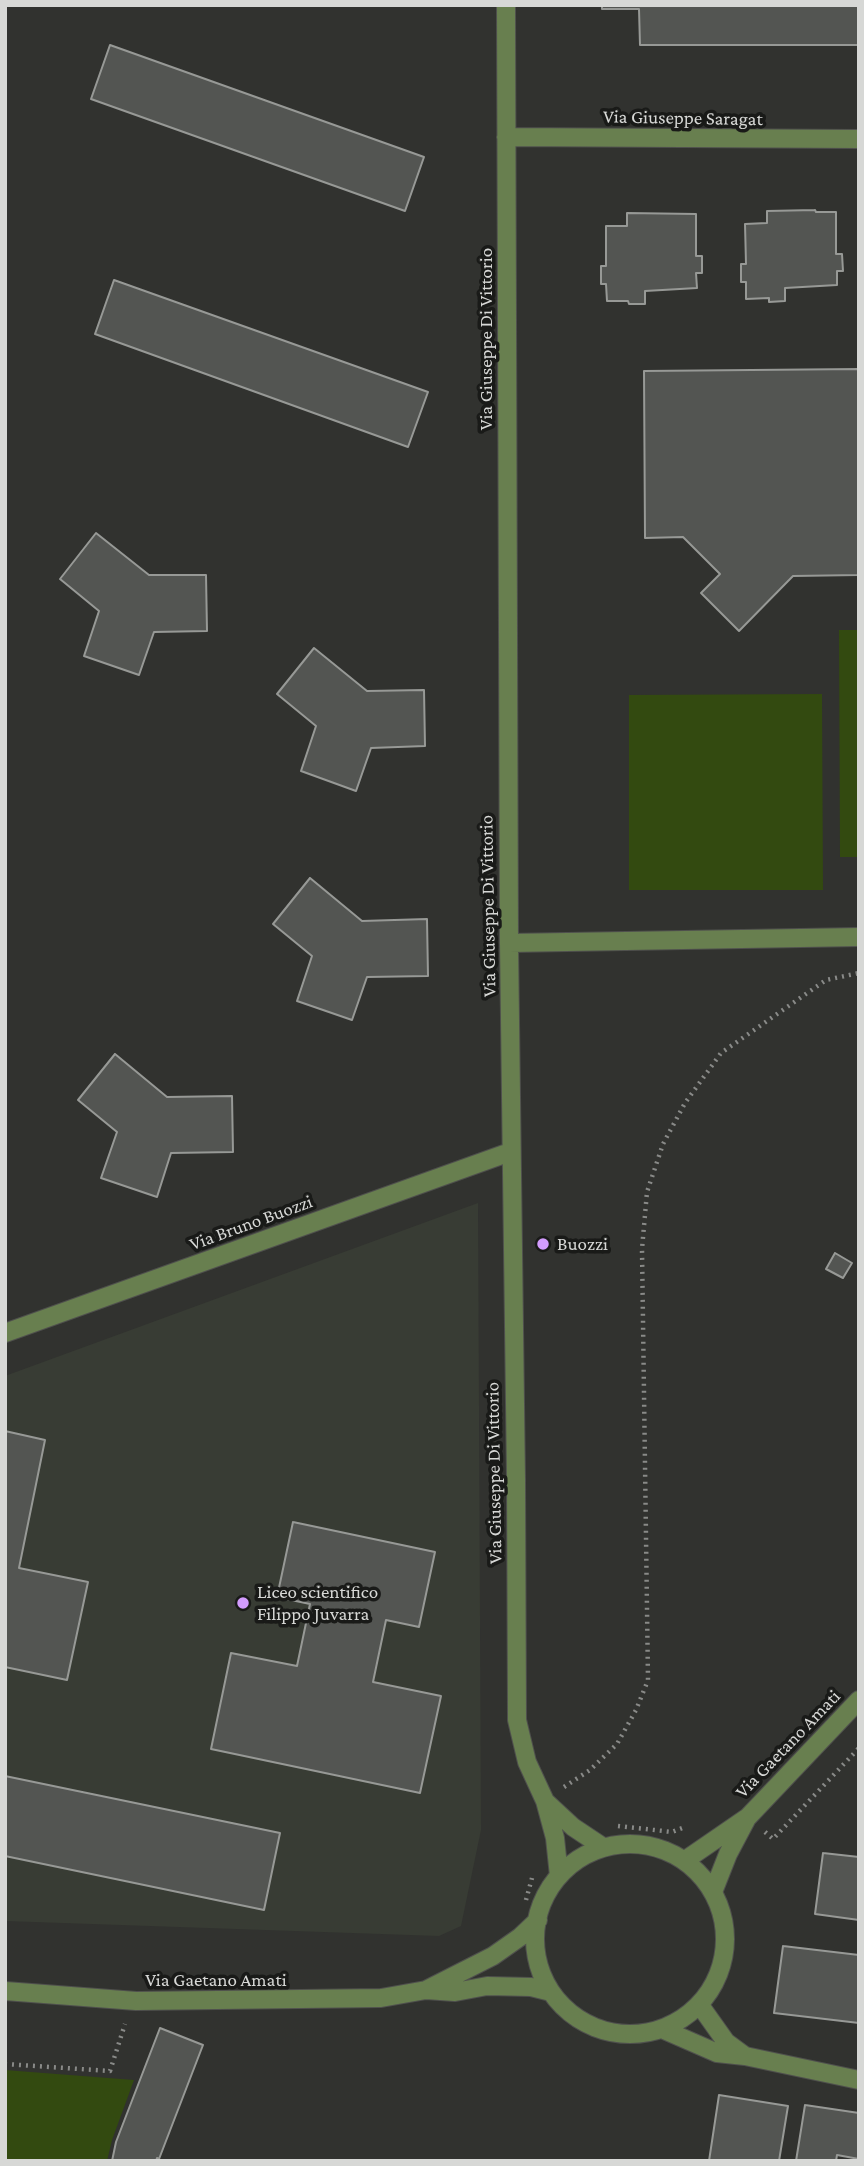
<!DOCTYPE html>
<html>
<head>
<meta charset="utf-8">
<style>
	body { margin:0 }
	#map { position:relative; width:864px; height:2166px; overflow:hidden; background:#31322f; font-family:"Crimson Pro",serif }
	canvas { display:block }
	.frame { position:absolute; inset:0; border:7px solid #d7d8d6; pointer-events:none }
</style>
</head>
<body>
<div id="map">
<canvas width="864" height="2166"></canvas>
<div class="frame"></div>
</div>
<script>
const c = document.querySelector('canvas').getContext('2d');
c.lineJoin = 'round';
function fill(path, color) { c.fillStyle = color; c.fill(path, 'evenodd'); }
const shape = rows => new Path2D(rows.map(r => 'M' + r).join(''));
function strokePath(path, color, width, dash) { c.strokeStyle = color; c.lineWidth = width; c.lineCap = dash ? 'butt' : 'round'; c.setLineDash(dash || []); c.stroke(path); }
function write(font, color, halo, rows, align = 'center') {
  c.font = font + ' "Crimson Pro",serif'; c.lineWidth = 7; c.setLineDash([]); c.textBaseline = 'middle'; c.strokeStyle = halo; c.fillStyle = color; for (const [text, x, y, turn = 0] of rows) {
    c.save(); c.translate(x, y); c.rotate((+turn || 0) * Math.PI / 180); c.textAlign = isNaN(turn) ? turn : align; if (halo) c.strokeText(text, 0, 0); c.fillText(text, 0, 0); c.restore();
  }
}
fill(shape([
	[478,1203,481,1830,461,1926,439,1936,5,1921,5,1376]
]), '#383c34');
fill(shape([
	[839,630,859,630,859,857,840,857],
	[822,694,823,890,629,890,629,695],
	[5,2070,134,2080,112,2140,107,2161,5,2161]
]), '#334a10');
const building = shape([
	[602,5,859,5,859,45,640,45,639,9,602,9,602,5],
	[110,45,424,157,405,211,91,99,110,45],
	[815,210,816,212,836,212,836,254,842,254,843,271,837,271,837,285,785,288,785,301,769,302,769,298,746,299,746,282,741,282,741,264,746,264,745,224,767,223,767,211,815,210],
	[627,213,696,214,696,256,702,256,702,273,696,273,697,288,645,291,645,304,629,304,628,301,607,301,606,284,601,284,601,266,606,266,606,226,627,226,627,213],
	[114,280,428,392,408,447,95,334,114,280],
	[859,369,859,575,793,576,739,631,701,593,720,574,683,537,645,538,644,371,859,369],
	[96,533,149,575,206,575,207,631,154,632,139,675,84,656,99,611,60,579,96,533],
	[314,648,367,691,424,690,425,746,371,748,356,791,301,771,316,726,277,694,314,648],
	[310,878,362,921,427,919,428,976,367,977,352,1020,297,1001,312,956,273,924,310,878],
	[115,1054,167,1097,232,1096,233,1152,171,1153,157,1197,101,1178,117,1132,78,1100,115,1054],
	[835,1253,852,1263,843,1278,826,1269,835,1253],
	[5,1431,45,1440,19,1568,88,1582,67,1680,5,1667,5,1431],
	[293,1522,435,1552,419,1627,386,1620,373,1682,441,1696,420,1793,211,1749,231,1653,297,1666,310,1604,277,1597,293,1522],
	[5,1776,280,1833,264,1910,5,1856,5,1776],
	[823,1853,859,1857,859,1920,815,1914,823,1853],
	[783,1946,859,1955,859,2023,774,2013,783,1946],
	[160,2028,203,2045,159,2159,157,2158,156,2161,112,2161,116,2142,160,2028],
	[719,2095,788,2106,779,2161,709,2161,719,2095],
	[805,2105,859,2113,859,2159,837,2155,836,2161,796,2161,805,2105]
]);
fill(building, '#535552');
strokePath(building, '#979996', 2);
const minor = shape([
	[506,5,509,943,516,1480,517,1720,527,1762,545,1801,555,1838,559,1876],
	[506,137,859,139],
	[509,943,859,937],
	[5,1333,510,1152],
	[546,1802,573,1827,603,1847],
	'535 1939a95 95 0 1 1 190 0a95 95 0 1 1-190 0Z',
	[684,1861,748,1817,859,1700],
	[713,1892,728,1854,746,1820],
	[426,1990,493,1956,520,1937,538,1920],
	[5,1991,136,2001,381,1998,426,1990,455,1992,487,1986,531,1987,551,1992],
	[699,2004,726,2042,745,2056],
	[662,2029,717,2053,745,2056,859,2080]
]);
strokePath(minor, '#4f504d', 20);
strokePath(shape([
	[564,1787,590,1770,617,1744,636,1710,648,1680,642,1249,647,1192,663,1144,685,1103,721,1053,826,980,859,973],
	[618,1826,672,1832,685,1827],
	[765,1832,773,1839,859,1748],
	[526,1900,532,1878],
	[5,2064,110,2071,125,2024]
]), '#898a88', 4.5, [2, 5]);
strokePath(minor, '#687f4f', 18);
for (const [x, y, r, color] of [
	[543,1244,7,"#d29cfd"],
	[243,1603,7,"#d29cfd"]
]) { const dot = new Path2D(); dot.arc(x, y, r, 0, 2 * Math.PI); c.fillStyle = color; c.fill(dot); strokePath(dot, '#191a18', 2.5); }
write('19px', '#d7d8d6', '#191a18', [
	["Via Giuseppe Saragat",683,118,1],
	["Via Giuseppe Di Vittorio",486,339,-90],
	["Via Giuseppe Di Vittorio",488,906,-91],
	["Via Bruno Buozzi",251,1223,-20],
	["Via Giuseppe Di Vittorio",494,1473,-91],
	["Via Gaetano Amati",788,1744,-46],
	["Via Gaetano Amati",216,1980]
]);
write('19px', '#d7d8d6', '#191a18', [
	["Buozzi",557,1244],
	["Liceo scientifico",257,1592],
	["Filippo Juvarra",257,1614]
], 'left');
</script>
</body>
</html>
